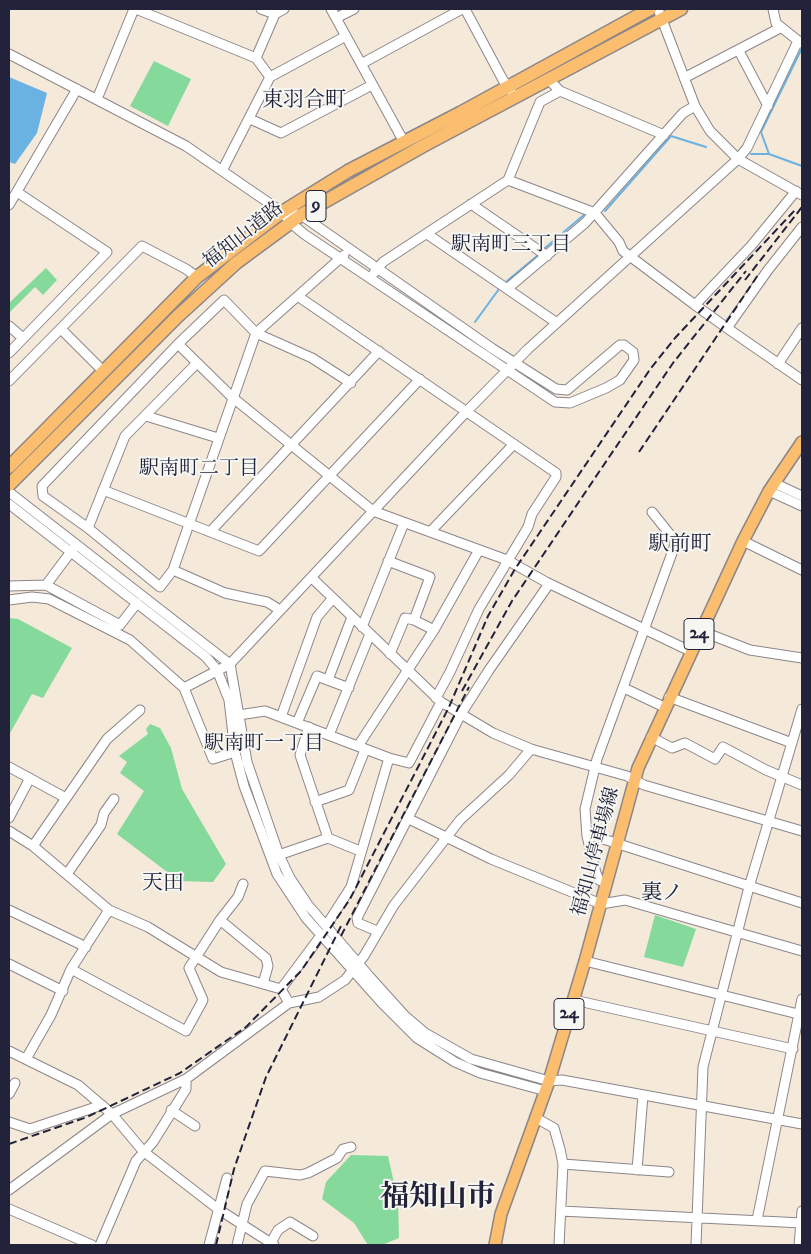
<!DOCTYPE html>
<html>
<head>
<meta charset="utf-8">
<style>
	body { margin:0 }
	#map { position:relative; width:811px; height:1254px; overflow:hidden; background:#f5e9d9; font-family:"IM FELL DW Pica",serif }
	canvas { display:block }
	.frame { position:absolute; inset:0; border:10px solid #22223b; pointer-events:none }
</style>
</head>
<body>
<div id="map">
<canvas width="811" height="1254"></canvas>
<div class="frame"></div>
</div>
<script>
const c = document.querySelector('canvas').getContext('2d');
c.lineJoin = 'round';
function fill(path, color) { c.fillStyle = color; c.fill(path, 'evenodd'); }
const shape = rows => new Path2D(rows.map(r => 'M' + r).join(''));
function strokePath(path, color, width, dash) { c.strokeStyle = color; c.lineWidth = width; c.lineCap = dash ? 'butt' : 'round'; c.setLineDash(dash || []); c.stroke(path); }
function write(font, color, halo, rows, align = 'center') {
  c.font = font + ' "IM FELL DW Pica","Noto Serif JP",serif'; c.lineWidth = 4; c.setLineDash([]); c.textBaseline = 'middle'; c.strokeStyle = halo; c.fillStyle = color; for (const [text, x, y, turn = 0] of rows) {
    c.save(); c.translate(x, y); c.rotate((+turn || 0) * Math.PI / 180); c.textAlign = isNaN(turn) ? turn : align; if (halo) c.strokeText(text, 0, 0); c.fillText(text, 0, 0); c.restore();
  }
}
fill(shape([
	[154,61,191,79,168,126,130,106],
	[46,268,57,280,43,295,35,287,10,312,9,303],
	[9,618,18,619,72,648,43,698,32,694,9,735],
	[150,724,160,728,171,748,182,789,226,864,213,882,179,881,117,834,144,791,120,773,127,762,119,756,148,734,146,729],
	[655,915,696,929,683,967,644,957],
	[351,1155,388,1156,398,1201,399,1238,382,1245,368,1245,354,1223,322,1199,326,1182]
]), '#85d99b');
fill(shape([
	[9,77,47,93,37,133,15,164,9,162]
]), '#69b2e1');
strokePath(shape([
	[801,50,761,132,769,154,802,166],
	[751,154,769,154],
	[605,211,671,136,706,147],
	[545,248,585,214],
	[507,281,537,256],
	[475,322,499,289]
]), '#69b2e1', 2);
const minor = shape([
	[136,9,256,58],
	[261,9,275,14],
	[331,9,404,142],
	[465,9,503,80,511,91],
	[658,9,695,106,710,131,738,159,802,195],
	[773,9,776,23,801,43],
	[336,18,354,9],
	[739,51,768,106],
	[9,54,186,146,282,212,301,215,493,349,556,389,567,390,620,345,624,345,633,352,634,360,620,380,606,388,570,403,555,402,304,234,291,223,282,212],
	[361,64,462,9],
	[270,77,256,58,275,14,284,9],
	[684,78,780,28],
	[548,79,560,91,664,135],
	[97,99,134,9],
	[250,119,281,133,372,85],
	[223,169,270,77,346,36],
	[508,180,595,213,619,242,623,251,695,305,751,246,796,191],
	[471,204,547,256],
	[9,205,77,89],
	[802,227,768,270,727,328,802,380],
	[427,234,557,323],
	[344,255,256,333,173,570,160,587,88,528,43,496,42,486,178,344,224,300,256,333,312,358,351,383],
	[374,273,383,262,508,180,540,102,560,91],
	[508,288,585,223,683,113,695,106],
	[299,297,556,473,556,477,532,514,528,527,479,609,450,672,436,698],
	[695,305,727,328],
	[9,326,23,338],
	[61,329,103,371],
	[178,344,232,397,373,511,507,560,546,582,690,651],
	[9,353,107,252,17,192],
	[778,364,802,328],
	[9,381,142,246,186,269,197,277],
	[146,416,218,438],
	[774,483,802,496],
	[103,490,259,551,420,379],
	[769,491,802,506],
	[9,492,230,664,247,762,279,855,290,878,308,905,369,976,405,1016,425,1033,471,1059,549,1081,562,1080,802,1124],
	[9,504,206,657,217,670,229,700,235,752,244,786,277,874,306,918,382,1003,417,1038,455,1062,480,1073,546,1091],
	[652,512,676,542],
	[88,528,125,436,197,363],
	[210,532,379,351],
	[430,532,514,444],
	[743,541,802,570],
	[388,561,430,577,414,620,434,630],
	[173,570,225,593,267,602,280,610],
	[312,578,441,702,493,733,531,749,627,776,644,785,802,831],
	[46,585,120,625,137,603],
	[9,586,46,585,73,549],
	[9,600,32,597,49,599,130,640,184,688,213,759,235,752],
	[362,627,404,523],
	[701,631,750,650,802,658],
	[390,654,405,618,414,620],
	[328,680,352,617],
	[184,688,230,664,467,411,528,349,738,159,747,148,798,41],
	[624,688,664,707],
	[669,697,792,743],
	[239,715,265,711,389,758,409,763,441,702],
	[281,717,317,617,333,598],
	[297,723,317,676,349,688],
	[309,727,300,755,328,838],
	[329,735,370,634],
	[651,737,672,748,685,743,715,759,723,747,766,770,802,785],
	[358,746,434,630,479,550],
	[9,767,66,798],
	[315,802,349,790,365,750],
	[9,818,30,778],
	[407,818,491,859,601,904,625,900,802,951],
	[9,831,33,846,109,910,148,927,221,972,281,989,289,1003],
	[587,836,597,837,802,903],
	[33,846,107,739,140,710],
	[273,857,328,838,360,851],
	[67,874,101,825,104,813,114,799],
	[607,883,599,880,596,873,587,836,585,809,597,759,676,542,679,541],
	[9,910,86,947],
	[220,920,238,897,243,884],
	[326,926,351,887,389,758],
	[377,931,358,923,357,918,461,714,489,670,549,584],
	[585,961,802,1015],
	[9,964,63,991],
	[71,969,186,1031,203,1000,189,968,220,920,266,958,268,966,263,984],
	[281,989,322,934],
	[574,1000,793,1049],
	[9,1051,78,1085,112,1114,143,1151,218,1209,274,1245],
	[26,1059,51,1015,71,969,109,910],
	[9,1094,15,1083],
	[171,1110,195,1126],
	[536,1118,554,1128,560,1149,563,1164,559,1245],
	[9,1122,30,1129,102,1105],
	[563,1164,669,1172],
	[637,1170,643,1095],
	[9,1190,112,1114,186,1079,289,1003,319,997,345,980,364,956,394,905,460,820,509,775,531,749],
	[9,1209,92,1245],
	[561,1211,802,1223],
	[757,1220,802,999],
	[271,1243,278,1230,290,1222,313,1236],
	[100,1245,136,1161,153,1142,186,1089,186,1079],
	[209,1245,227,1178],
	[237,1245,247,1204,265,1171,300,1175,308,1173,337,1158,343,1149,351,1147],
	[696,1245,703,1067,749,887,802,709],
	[799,1245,802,1211]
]);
const major = shape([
	[495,1245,501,1214,549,1081,585,961,638,768,743,541,769,491,802,442]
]);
const highway = shape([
	[9,467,197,277,282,212,348,171,460,113,650,9],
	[9,485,178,316,236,263,301,215,423,146,681,9]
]);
strokePath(minor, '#8c868a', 11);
strokePath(major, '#8c868a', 14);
strokePath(highway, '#8c868a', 15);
strokePath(minor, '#fff', 9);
strokePath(major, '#fbbd6e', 11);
strokePath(highway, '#fbbd6e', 12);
strokePath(shape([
	[745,280,802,207],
	[639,452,758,275],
	[462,691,512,601,601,469,673,363,746,271],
	[341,936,469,687],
	[9,1144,87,1117,180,1073,246,1027,301,971,350,899,449,707,488,616,515,569,651,368,675,338,795,210],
	[216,1245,234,1169,266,1077,341,926]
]), '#22223b', 2, [8, 4]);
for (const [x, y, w] of [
	[316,206,20],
	[699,634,30],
	[569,1014,30]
]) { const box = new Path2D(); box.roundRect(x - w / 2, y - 15.5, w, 31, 4); c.fillStyle = '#f6f6f2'; c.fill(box); strokePath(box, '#22223b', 1); }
write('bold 18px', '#22223b', null, [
	["9",316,206],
	["24",699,634],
	["24",569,1014]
]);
write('19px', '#22223b', '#f6f6f2', [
	["福知山道路",244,236,-38],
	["福知山停車場線",597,852,-75]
]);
write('20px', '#22223b', '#f6f6f2', [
	["駅南町三丁目",511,246],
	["駅南町二丁目",199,470],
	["駅南町一丁目",264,745]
]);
write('21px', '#22223b', '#f6f6f2', [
	["東羽合町",304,102],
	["駅前町",680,546],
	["天田",163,885],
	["裏ノ",662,895]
]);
write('bold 29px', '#22223b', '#f6f6f2', [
	["福知山市",438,1199]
]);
</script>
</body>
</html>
